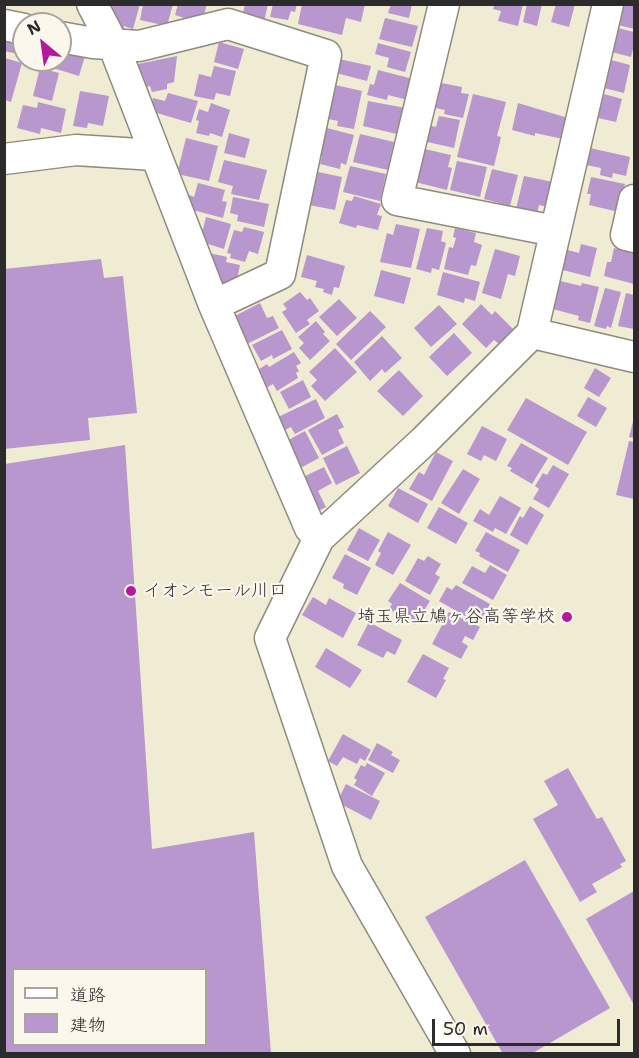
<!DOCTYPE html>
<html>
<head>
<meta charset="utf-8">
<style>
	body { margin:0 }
	#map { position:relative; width:639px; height:1058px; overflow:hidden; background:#f0ebd3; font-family:"Shantell Sans","Klee One",sans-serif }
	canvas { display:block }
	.frame { position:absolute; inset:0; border:6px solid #2b2b2b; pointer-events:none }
	.legend { position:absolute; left:12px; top:968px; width:195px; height:78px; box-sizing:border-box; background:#fbf7ec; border:2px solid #a8a59f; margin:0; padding:8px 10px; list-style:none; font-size:18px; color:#2b2b2b }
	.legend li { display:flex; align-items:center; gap:12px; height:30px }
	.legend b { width:30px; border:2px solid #a8a59f }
	.north { position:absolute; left:12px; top:12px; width:60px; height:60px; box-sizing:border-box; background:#fbf7ec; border:2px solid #a8a59f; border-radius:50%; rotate:331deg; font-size:16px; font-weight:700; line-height:24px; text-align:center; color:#2b2b2b }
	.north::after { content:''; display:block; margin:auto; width:21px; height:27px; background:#b5179e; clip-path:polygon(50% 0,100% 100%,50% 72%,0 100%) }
	.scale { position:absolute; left:432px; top:1019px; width:188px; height:27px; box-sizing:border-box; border:3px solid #2b2b2b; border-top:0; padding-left:8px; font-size:18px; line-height:21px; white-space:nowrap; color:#2b2b2b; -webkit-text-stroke:4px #fbf7ec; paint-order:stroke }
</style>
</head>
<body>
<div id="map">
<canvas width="639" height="1058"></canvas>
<div class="frame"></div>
<ul class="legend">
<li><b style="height:8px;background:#fff"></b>道路</li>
<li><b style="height:16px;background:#b797cd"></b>建物</li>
</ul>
<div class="north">N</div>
<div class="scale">50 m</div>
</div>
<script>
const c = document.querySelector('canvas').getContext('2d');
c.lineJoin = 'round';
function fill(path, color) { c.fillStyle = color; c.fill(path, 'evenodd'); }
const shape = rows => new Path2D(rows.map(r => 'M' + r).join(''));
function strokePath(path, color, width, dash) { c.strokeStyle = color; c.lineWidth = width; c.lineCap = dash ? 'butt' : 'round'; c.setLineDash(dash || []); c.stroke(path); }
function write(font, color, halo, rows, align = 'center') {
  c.font = font + ' "Shantell Sans","Klee One",sans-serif'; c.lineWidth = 4.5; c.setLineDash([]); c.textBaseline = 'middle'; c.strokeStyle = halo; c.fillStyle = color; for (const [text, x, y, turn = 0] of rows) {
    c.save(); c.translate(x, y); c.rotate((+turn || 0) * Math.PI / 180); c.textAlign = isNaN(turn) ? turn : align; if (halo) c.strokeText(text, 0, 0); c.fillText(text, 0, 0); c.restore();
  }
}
fill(shape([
	[113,4,140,4,133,29,124,26,123,30,107,26],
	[143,4,173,4,167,26,140,20],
	[178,4,207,4,203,19,193,16,191,20,175,15],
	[245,4,268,4,263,26,241,21],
	[273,4,297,4,295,12,291,11,288,20,270,17],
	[302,4,365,4,361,22,346,18,342,35,298,24],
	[391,4,412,4,409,18,388,13],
	[495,4,523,4,518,26,498,21,501,11,493,9],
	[527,4,542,4,537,26,523,22],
	[556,4,575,4,569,27,551,22],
	[624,4,634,4,634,29,618,25],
	[385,18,418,26,412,47,379,39],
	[618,28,634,32,634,45,631,57,612,52],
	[4,31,23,36,18,54,4,51],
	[219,42,244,49,238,69,214,62],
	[378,43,411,52,405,72,387,67,389,58,375,54],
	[60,48,85,56,79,76,43,65,44,60,60,60],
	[177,56,174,82,167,84,167,89,152,92,150,86,139,89,133,65],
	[5,58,22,63,11,102,5,100],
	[339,59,371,66,367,81,336,73],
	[611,60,630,65,624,93,604,88],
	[214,66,236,71,230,96,216,93,214,100,194,96,199,74,211,77],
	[40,68,59,73,52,101,33,96],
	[378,70,413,79,408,100,388,95,387,100,367,95,370,84,374,85],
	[431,81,462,87,461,93,469,94,463,118,444,114,445,110,426,106],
	[331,84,362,91,354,129,337,126,338,121,324,118],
	[80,91,109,96,103,126,88,123,87,128,73,126],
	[168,93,198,101,191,123,150,111,153,98,165,101],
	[473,94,506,102,497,136,501,137,494,166,457,157],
	[604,94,622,99,616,122,598,118],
	[368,101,406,108,401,135,363,126],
	[38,102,66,109,61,133,41,128,40,134,17,128,23,105,37,108],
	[211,103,230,110,222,137,210,133,209,136,196,133,199,121,196,120,199,109,208,112],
	[518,103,568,118,563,139,535,133,535,136,512,130],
	[439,116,460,120,454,148,423,141,427,125,436,127],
	[327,128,354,135,346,165,341,163,340,169,320,164,322,156,316,155,320,140,323,141],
	[229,133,250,139,245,158,224,153],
	[360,134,394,142,388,170,353,162],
	[186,138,218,146,209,181,177,174],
	[420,148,451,155,448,167,452,168,447,190,411,181],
	[590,148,630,157,626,176,613,173,612,178,600,175,601,168,586,165],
	[224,160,267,170,259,200,231,194,233,186,218,182],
	[457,161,487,167,480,197,450,190],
	[350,166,386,174,380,201,343,192],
	[492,169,518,175,510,206,484,199],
	[318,172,342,177,335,210,309,205,310,186,315,187],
	[524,176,553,182,548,207,539,205,537,214,516,209],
	[591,177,625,184,619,212,589,205,591,194,587,194],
	[198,183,225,190,222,201,227,202,223,218,185,208,189,195,194,197],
	[354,196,381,204,377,215,382,216,378,230,357,225,356,228,339,223,346,200,352,201],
	[233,197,269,204,264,227,237,221,238,215,230,213],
	[206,217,231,224,224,249,195,240,198,228,203,229],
	[396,224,420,229,411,268,380,262,387,233,393,235],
	[244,227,264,232,258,254,249,251,245,262,230,258,231,254,227,253,234,230,242,232],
	[427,228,443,231,441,241,446,243,439,270,432,268,431,273,416,269],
	[455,228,476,233,474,242,482,245,476,266,471,265,468,275,444,269,449,247,453,248,456,238,453,237],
	[581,244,597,248,590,277,559,269,564,249,579,253],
	[614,248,634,253,634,284,604,276,607,262,611,262],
	[495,249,520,256,515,276,508,274,501,299,482,293],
	[209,253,227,257,226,262,240,265,236,284,231,287,213,283],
	[307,255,345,266,339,288,334,287,332,295,323,292,324,289,315,287,317,281,301,277],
	[101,259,104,278,123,276,137,413,88,418,90,440,4,449,4,269],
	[381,270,411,278,404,304,374,296],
	[443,272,480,282,475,301,465,298,464,303,437,295],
	[556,280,581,286,582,283,599,287,590,323,578,320,579,316,549,308],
	[605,288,621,292,611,328,607,326,606,329,594,326],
	[300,292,307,300,310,298,319,311,307,320,310,324,296,333,282,312,287,309,283,304],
	[626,293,634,295,634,329,618,326],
	[339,299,357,318,337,336,319,317],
	[260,303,267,318,273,316,279,328,245,345,231,318],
	[481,304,492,315,495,311,513,329,499,344,494,340,486,348,462,324],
	[439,305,457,324,431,347,414,328],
	[370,311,386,327,351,360,336,344],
	[316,321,325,332,323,334,330,341,310,360,299,348,304,343,298,337],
	[282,330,292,349,273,359,272,355,261,361,252,345],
	[454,333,472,353,447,376,429,357],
	[382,336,402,358,385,373,382,369,370,381,354,362],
	[335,348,357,372,325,401,311,386,317,380,309,372],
	[294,352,301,363,296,366,299,371,296,373,298,378,277,391,273,384,266,388,256,371,267,364,269,367],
	[595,368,611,378,599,397,584,388],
	[399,370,423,396,403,416,377,391],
	[303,380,311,397,289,409,280,392],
	[588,397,607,408,596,427,577,416],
	[526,398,587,432,568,465,507,430],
	[316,399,325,418,295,434,291,427,283,431,276,418],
	[337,414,344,427,338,430,344,443,322,455,308,430],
	[634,418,634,438,629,437],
	[482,426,507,439,496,461,484,455,481,461,467,454],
	[305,431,319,458,295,471,281,444],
	[629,441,634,442,634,499,616,495],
	[521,443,548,458,532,484,510,471,512,468,507,466],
	[125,445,152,849,254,832,271,1054,5,1054,5,464],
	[14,970,206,970,206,1044,14,1044],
	[347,446,360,473,336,485,323,458],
	[436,452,453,461,432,501,409,489,419,472,424,475],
	[553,465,569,474,549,508,533,499,539,489,535,486,543,473,547,475],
	[324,467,332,483,318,491,326,507,320,510,310,506,297,480],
	[463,469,480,479,459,514,441,503],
	[398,488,428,504,418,523,388,506],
	[500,496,521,508,506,534,495,528,493,532,473,521,480,509,489,515],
	[530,506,544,515,527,545,510,535,520,516,523,518],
	[439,507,468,523,456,544,427,528],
	[359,528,380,540,368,561,347,550],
	[388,532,411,545,393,575,375,565,381,553,378,551],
	[486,532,520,550,508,572,479,556,480,553,475,551],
	[345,554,371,568,357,595,343,588,344,584,332,578],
	[428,556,441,564,435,574,440,577,430,595,405,581,418,558,424,561],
	[490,565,507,575,493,600,462,583,472,566,485,573],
	[400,583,430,601,415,625,389,609,392,604,388,601],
	[456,585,490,604,479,624,439,601,447,587,452,590],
	[313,597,326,605,329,598,356,613,343,638,302,615],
	[449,612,480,627,473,640,465,636,462,642,468,646,461,659,432,644],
	[369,622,402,640,395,655,387,651,383,658,357,645],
	[326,648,362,670,350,688,315,667],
	[423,654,449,668,443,679,446,680,436,698,407,682],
	[343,734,371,750,365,761,360,758,357,764,343,757,337,766,328,761],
	[377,743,393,752,391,755,400,760,393,773,368,760],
	[367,763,385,773,372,796,354,785,357,780,354,778,361,765,365,767],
	[568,768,597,819,602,817,626,861,620,864,622,867,592,884,597,892,580,902,533,819,558,805,544,781],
	[346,784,380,801,371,820,337,802],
	[525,860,610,1008,531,1054,503,1054,425,917],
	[634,891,634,1005,586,919]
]), '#b797cd');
const street = shape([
	[92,4,113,44,214,305,310,528,319,538],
	[444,4,397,200,555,231],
	[4,25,24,29],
	[60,37,93,43,139,46,228,24,326,55,280,274,214,305],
	[4,159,76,150,155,155],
	[634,200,626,235,634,237],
	[532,333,634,357],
	[455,1054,347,866,270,638,319,538,425,440,532,333,608,4]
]);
strokePath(street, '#8e8b7f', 33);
strokePath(street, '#fff', 30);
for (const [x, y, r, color] of [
	[131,591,6,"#b5179e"],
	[567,617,6,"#b5179e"]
]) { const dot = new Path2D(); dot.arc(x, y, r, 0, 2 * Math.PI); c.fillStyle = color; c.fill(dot); strokePath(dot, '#fbf7ec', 2); }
write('18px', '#2b2b2b', '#fbf7ec', [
	["イオンモール川口",143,591],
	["埼玉県立鳩ヶ谷高等学校",555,617,"right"]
], 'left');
</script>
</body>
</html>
